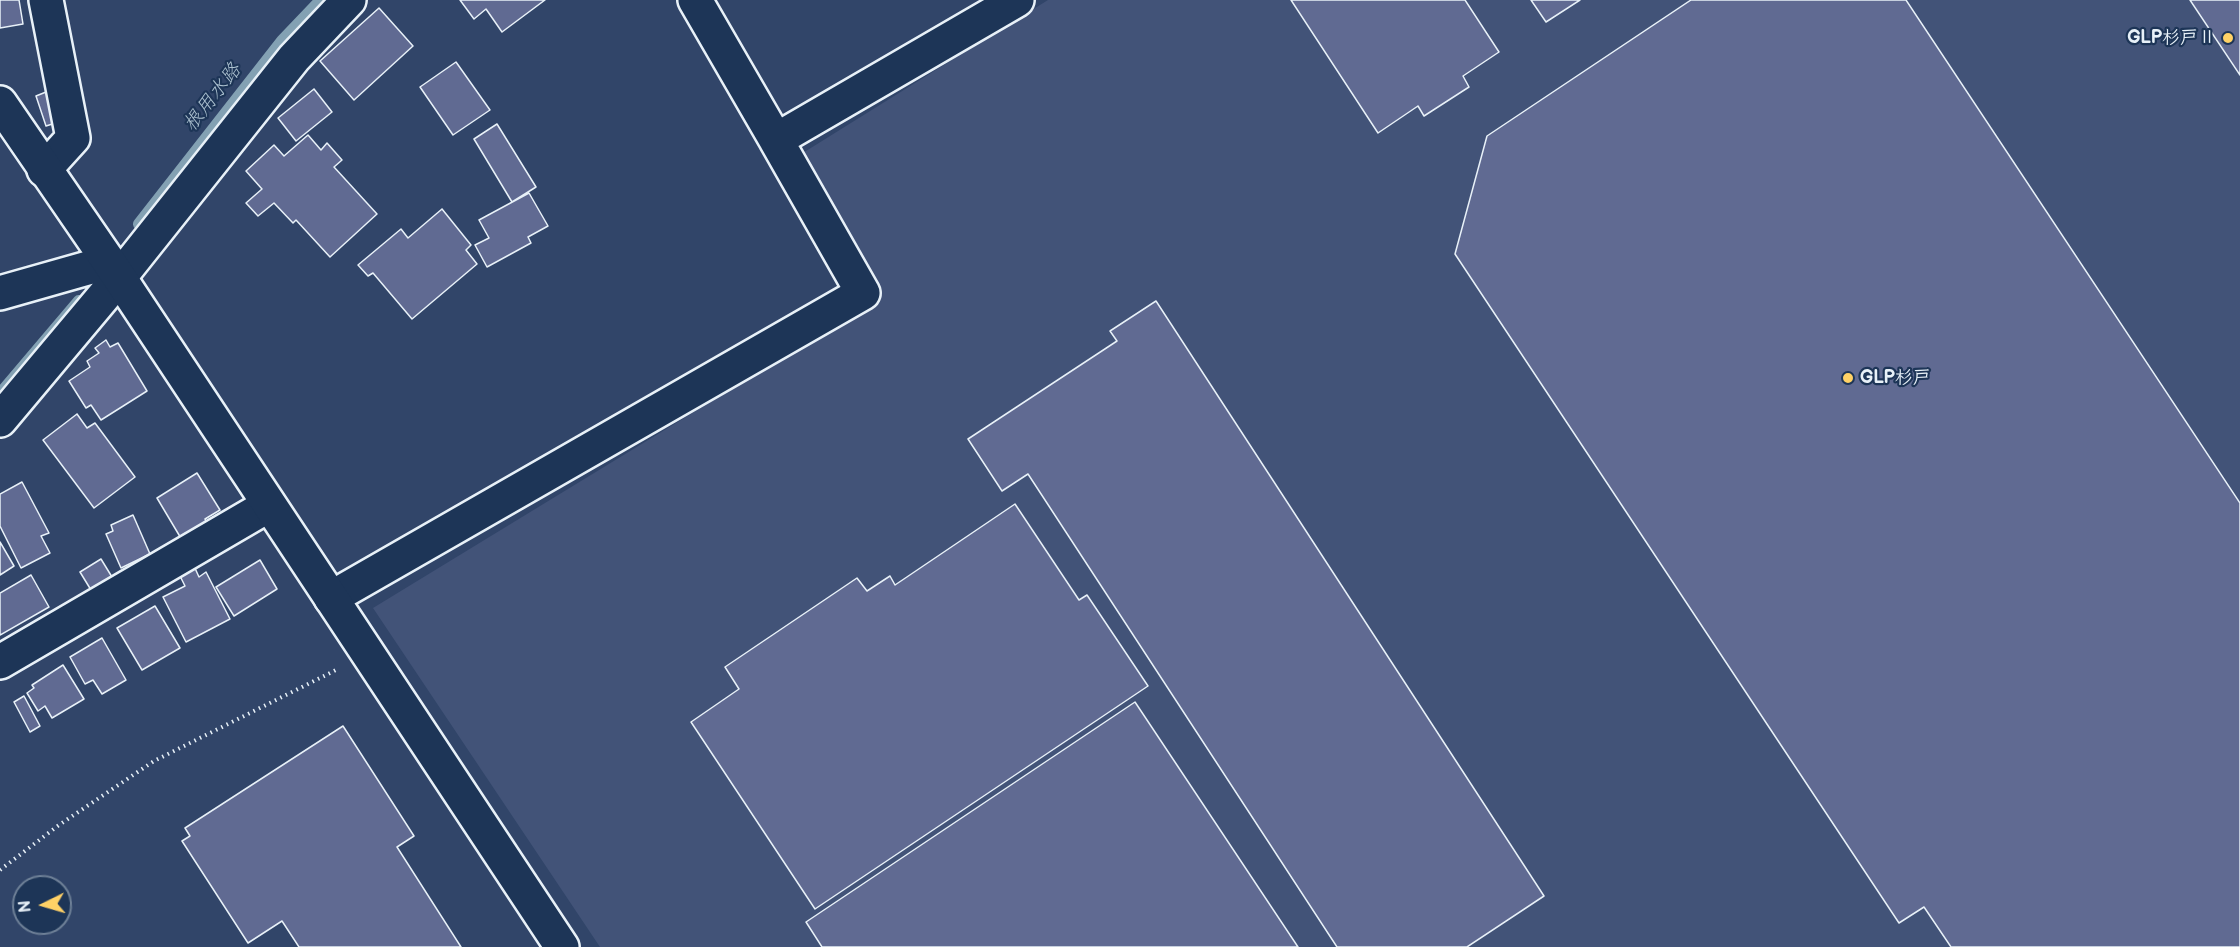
<!DOCTYPE html>
<html>
<head>
<meta charset="utf-8">
<style>
	body { margin:0 }
	#map { position:relative; width:2240px; height:947px; overflow:hidden; background:#314569; font-family:"Balsamiq Sans",sans-serif }
	canvas { display:block }
	.north { position:absolute; left:12px; top:875px; width:60px; height:60px; box-sizing:border-box; background:#1d3557; border:2px solid #6e8097; border-radius:50%; rotate:265deg; font-size:16px; font-weight:700; line-height:24px; text-align:center; color:#e8f1f8 }
	.north::after { content:''; display:block; margin:auto; width:21px; height:27px; background:#ffd166; clip-path:polygon(50% 0,100% 100%,50% 72%,0 100%) }
</style>
</head>
<body>
<div id="map">
<canvas width="2240" height="947"></canvas>
<div class="north">N</div>
</div>
<script>
const c = document.querySelector('canvas').getContext('2d');
c.lineJoin = 'round';
function fill(path, color) { c.fillStyle = color; c.fill(path, 'evenodd'); }
const shape = rows => new Path2D(rows.map(r => 'M' + r).join(''));
function strokePath(path, color, width, dash) { c.strokeStyle = color; c.lineWidth = width; c.lineCap = dash ? 'butt' : 'round'; c.setLineDash(dash || []); c.stroke(path); }
function write(font, color, halo, rows, align = 'center') {
  c.font = font + ' "Balsamiq Sans","Klee One",sans-serif'; c.lineWidth = 4.5; c.setLineDash([]); c.textBaseline = 'middle'; c.strokeStyle = halo; c.fillStyle = color; for (const [text, x, y, turn = 0] of rows) {
    c.save(); c.translate(x, y); c.rotate((+turn || 0) * Math.PI / 180); c.textAlign = isNaN(turn) ? turn : align; if (halo) c.strokeText(text, 0, 0); c.fillText(text, 0, 0); c.restore();
  }
}
fill(shape([
	[1048,0,2240,0,2240,947,600,947,373,608,871,304,798,156]
]), '#425378');
strokePath(shape([
	[139,224,282,41,321,0],
	[0,394,79,301]
]), '#83a1b3', 12);
const building = shape([
	[0,0,19,0,23,24,0,28,0,0],
	[460,0,545,0,502,32,486,9,474,19,460,0],
	[1291,0,1465,0,1499,52,1463,76,1469,87,1424,116,1418,106,1378,133,1291,0],
	[1531,0,1580,0,1546,22,1531,0],
	[1691,0,1906,0,2240,503,2240,947,1951,947,1924,907,1899,923,1455,254,1487,136,1691,0],
	[2190,0,2240,0,2240,75,2190,0],
	[379,8,413,46,354,100,320,61,379,8],
	[456,62,490,110,453,135,420,87,456,62],
	[314,89,332,112,296,141,278,118,314,89],
	[51,90,62,121,46,126,36,96,51,90],
	[497,124,536,187,512,202,474,139,497,124],
	[308,135,321,150,327,143,342,160,334,167,377,214,330,257,296,220,293,223,274,203,258,216,246,203,262,189,246,171,274,145,284,156,308,135],
	[529,193,548,226,528,237,531,243,487,267,475,245,489,238,479,220,529,193],
	[442,209,471,245,466,250,477,264,412,319,373,273,368,276,358,265,401,229,408,238,442,209],
	[1156,301,1544,896,1467,947,1337,947,1028,474,1002,491,968,439,1117,341,1110,331,1156,301],
	[106,340,110,347,118,343,147,391,101,420,91,405,86,408,69,381,90,367,87,361,99,353,95,348,106,340],
	[77,414,87,428,95,423,135,477,94,508,43,440,77,414],
	[197,473,220,510,205,519,207,524,182,540,157,498,197,473],
	[22,482,49,533,41,536,50,553,21,568,0,526,0,494,22,482],
	[1015,504,1079,600,1087,595,1148,686,815,909,691,722,739,689,725,667,857,578,867,591,890,576,895,585,1015,504],
	[133,515,150,554,121,568,106,534,113,531,111,525,133,515],
	[0,542,14,566,0,575,0,542],
	[101,559,112,577,91,590,80,572,101,559],
	[260,560,277,589,234,616,216,587,260,560],
	[194,566,199,577,206,572,230,619,186,642,163,597,185,586,179,574,194,566],
	[31,575,49,607,0,635,0,593,31,575],
	[155,606,180,648,142,670,117,628,155,606],
	[102,638,126,680,102,694,93,680,85,684,70,657,102,638],
	[63,665,84,699,52,718,45,706,38,711,27,693,34,688,32,685,63,665],
	[24,696,40,726,30,732,14,702,24,696],
	[1135,702,1298,947,822,947,806,922,1135,702],
	[343,726,414,836,397,847,461,947,299,947,282,921,248,943,182,841,190,836,185,828,343,726]
]);
fill(building, '#606a92');
strokePath(building, '#e8f1f8', 1.5);
const minor = shape([
	[695,0,776,140],
	[44,170,73,138,46,0],
	[0,293,109,262],
	[0,420,119,278,294,58,349,0],
	[331,598,863,293,776,140,1017,0],
	[0,662,269,505]
]);
const tertiary = shape([
	[0,103,109,262,562,947]
]);
strokePath(minor, '#e8f1f8', 38);
strokePath(tertiary, '#e8f1f8', 38);
strokePath(shape([
	[0,870,59,825,154,761,336,670]
]), '#e8f1f8', 4, [1.5, 4.5]);
strokePath(minor, '#1d3557', 33);
strokePath(tertiary, '#1d3557', 33);
for (const [x, y, r, color] of [
	[2228,38,6,"#ffd166"],
	[1848,378,6,"#ffd166"]
]) { const dot = new Path2D(); dot.arc(x, y, r, 0, 2 * Math.PI); c.fillStyle = color; c.fill(dot); strokePath(dot, '#1d3557', 2); }
write('bold 18px', '#e8f1f8', '#1d3557', [
	["GLP杉戸Ⅱ",2216,38],
	["GLP杉戸",1860,378,"left"]
], 'right');
write('italic 20px', '#adc2d0', '#1d3557', [
	["根用水路",213,98,-52]
]);
</script>
</body>
</html>
